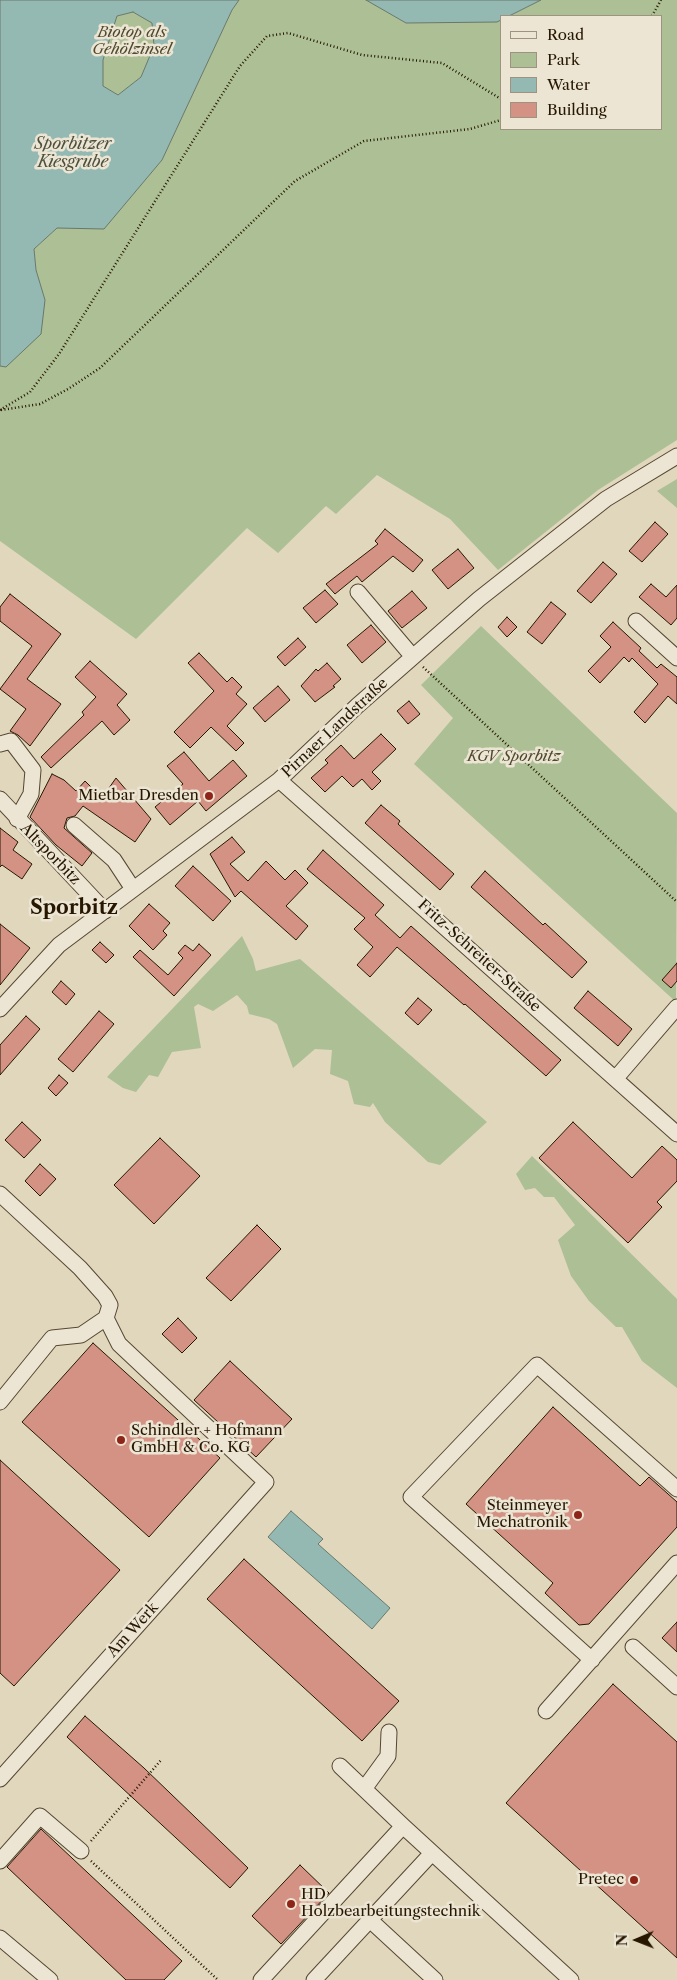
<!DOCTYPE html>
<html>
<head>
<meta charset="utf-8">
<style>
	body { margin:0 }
	#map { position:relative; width:677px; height:1980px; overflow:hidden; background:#e1d7bd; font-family:"Libre Caslon Text",serif }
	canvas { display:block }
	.legend { position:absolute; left:500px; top:15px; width:162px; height:115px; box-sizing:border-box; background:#ece5d4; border:1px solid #9d9380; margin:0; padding:6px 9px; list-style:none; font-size:15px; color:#271701 }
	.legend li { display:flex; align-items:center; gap:10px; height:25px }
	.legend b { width:25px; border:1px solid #9d9380 }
	.north { position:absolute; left:612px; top:1915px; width:50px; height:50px; -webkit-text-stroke:4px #ece5d4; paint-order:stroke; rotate:269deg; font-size:14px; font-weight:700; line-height:20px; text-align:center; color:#271701 }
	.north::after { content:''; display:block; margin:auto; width:18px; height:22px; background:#271701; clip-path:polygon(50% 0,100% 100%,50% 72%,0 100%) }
</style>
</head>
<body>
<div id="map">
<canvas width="677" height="1980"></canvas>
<ul class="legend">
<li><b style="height:6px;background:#ece5d4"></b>Road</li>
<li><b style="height:14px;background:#adbf95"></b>Park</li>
<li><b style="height:14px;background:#94b9b2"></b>Water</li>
<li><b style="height:14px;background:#d39284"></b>Building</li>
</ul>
<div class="north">N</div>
</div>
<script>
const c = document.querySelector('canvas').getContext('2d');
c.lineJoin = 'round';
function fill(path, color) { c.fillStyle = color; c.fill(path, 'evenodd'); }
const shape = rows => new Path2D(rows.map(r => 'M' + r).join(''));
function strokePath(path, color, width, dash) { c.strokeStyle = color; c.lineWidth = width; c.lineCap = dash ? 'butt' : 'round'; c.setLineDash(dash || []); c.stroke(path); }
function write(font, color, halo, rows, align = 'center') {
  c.font = font + ' "Libre Caslon Text",serif'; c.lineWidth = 5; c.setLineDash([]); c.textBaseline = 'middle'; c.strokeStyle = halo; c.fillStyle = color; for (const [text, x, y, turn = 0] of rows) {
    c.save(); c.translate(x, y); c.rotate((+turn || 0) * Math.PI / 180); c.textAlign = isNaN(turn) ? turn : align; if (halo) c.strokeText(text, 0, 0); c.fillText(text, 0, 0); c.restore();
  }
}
fill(shape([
	[239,0,366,0,406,23,501,20,501,129,661,129,661,16,509,16,541,0,677,0,677,440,598,490,498,570,450,519,377,475,336,514,326,506,278,553,247,528,136,639,0,541,0,366,6,367,45,300,36,270,34,249,57,228,104,228,162,160,232,10],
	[133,12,153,23,154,46,141,77,118,95,103,86,103,60,117,16],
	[677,479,677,508,657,491],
	[481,626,677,813,676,1002,414,764,453,718,421,685],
	[242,936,253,959,256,971,300,959,487,1122,440,1165,428,1162,385,1122,373,1103,370,1107,354,1104,348,1081,330,1074,332,1050,315,1049,293,1068,277,1024,269,1019,249,1014,247,1006,237,995,213,1011,198,1004,194,1007,201,1048,172,1052,158,1077,149,1075,136,1092,123,1088,107,1077],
	[532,1156,677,1299,677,1388,642,1361,622,1327,616,1327,589,1301,571,1276,558,1240,575,1225,554,1197,544,1197,535,1188,525,1190,516,1174]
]), '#adbf95');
const water = shape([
	[0,0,239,0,232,10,162,160,104,229,57,228,34,249,36,270,45,300,41,334,6,367,0,366,0,0],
	[133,12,152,23,154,46,141,77,118,95,103,86,103,60,117,16,133,12],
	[366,0,541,0,509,16,501,16,501,20,497,22,406,23,366,0],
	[291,1511,323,1539,318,1544,390,1608,372,1629,268,1537,291,1511]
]);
fill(water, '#94b9b2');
strokePath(water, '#68786b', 1);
const building = shape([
	[655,522,668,534,642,562,629,551,655,522],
	[385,529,423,560,413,572,393,556,362,582,357,576,335,594,326,584,378,544,375,541,385,529],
	[458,549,474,568,448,589,432,570,458,549],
	[603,562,617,574,591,603,577,591,603,562],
	[651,584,666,597,677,585,677,618,671,625,639,597,651,584],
	[325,590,338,604,316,623,303,608,325,590],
	[412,591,427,608,402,628,388,611,412,591],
	[10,594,61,634,27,679,61,704,30,746,18,735,10,731,26,709,0,689,32,646,0,621,0,607,10,594],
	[551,602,566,614,542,644,527,632,551,602],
	[507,617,517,627,507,637,498,627,507,617],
	[613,622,641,648,639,651,657,668,661,664,677,677,677,704,668,696,645,723,634,712,658,684,632,658,629,662,624,657,600,683,588,671,611,647,600,636,613,622],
	[371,625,386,642,362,663,347,645,371,625],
	[298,638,306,647,285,666,277,657,298,638],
	[199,653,227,682,232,677,242,687,236,694,247,704,227,726,244,743,236,751,211,727,190,748,174,732,214,691,188,663,199,653],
	[90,661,127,694,117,705,130,720,114,735,102,721,51,768,41,757,84,715,82,712,96,697,75,677,90,661],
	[327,663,341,679,333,686,335,687,315,702,301,686,316,669,318,671,327,663],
	[278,686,290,700,265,722,253,708,278,686],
	[409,701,420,714,408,724,397,711,409,701],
	[381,734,396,749,372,772,381,781,372,790,362,779,353,787,342,776,325,792,311,778,328,763,325,760,341,745,354,759,381,734],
	[184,752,209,781,233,760,247,776,206,811,198,801,170,825,155,807,183,784,167,766,184,752],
	[52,774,64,780,76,791,85,781,102,798,116,778,151,819,135,842,83,806,75,816,67,818,64,828,92,853,82,866,56,845,30,817,52,774],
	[381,805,400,821,398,824,454,874,440,890,365,823,381,805],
	[0,828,18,842,13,850,32,864,22,879,2,865,0,867,0,828],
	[232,837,245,852,230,864,248,881,266,861,285,880,295,870,308,883,286,906,308,926,296,940,241,891,235,897,210,854,232,837],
	[323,850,384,905,375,915,400,938,411,926,561,1060,546,1076,465,1004,464,1005,397,947,370,977,357,965,373,947,354,929,365,918,307,869,323,850],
	[193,866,231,901,213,921,175,886,193,866],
	[485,871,543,925,545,923,587,962,572,978,471,887,485,871],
	[149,904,170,923,163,931,167,935,153,950,129,926,149,904],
	[0,924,30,948,0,985,0,924],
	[100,942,114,955,106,963,92,950,100,942],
	[199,944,211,955,174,996,133,957,140,950,168,975,183,958,178,953,185,945,193,951,199,944],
	[677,963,677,981,671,988,662,980,677,963],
	[61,981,75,994,66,1005,52,992,61,981],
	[588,991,632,1029,618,1046,574,1008,588,991],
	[418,998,432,1010,418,1025,405,1013,418,998],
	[99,1011,114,1024,73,1072,58,1059,99,1011],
	[26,1016,40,1029,0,1075,0,1045,26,1016],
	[59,1075,68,1083,56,1096,48,1088,59,1075],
	[22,1122,41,1140,24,1158,5,1140,22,1122],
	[573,1122,632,1178,662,1146,677,1160,677,1181,657,1202,662,1207,628,1243,539,1158,573,1122],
	[160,1138,200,1176,154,1224,114,1185,160,1138],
	[40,1164,56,1179,40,1196,25,1181,40,1164],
	[257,1225,281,1249,231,1301,206,1278,257,1225],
	[178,1318,197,1338,182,1353,162,1334,178,1318],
	[93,1343,220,1458,149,1537,22,1422,93,1343],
	[230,1361,292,1419,256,1457,194,1400,230,1361],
	[553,1407,640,1486,649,1477,677,1502,677,1527,589,1624,579,1625,545,1593,553,1583,466,1504,553,1407],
	[0,1460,120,1570,14,1686,0,1673,0,1460],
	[244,1559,399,1701,362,1741,207,1599,244,1559],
	[677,1622,677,1652,662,1638,677,1622],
	[613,1684,677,1742,677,1958,506,1803,613,1684],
	[85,1716,144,1768,248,1868,230,1888,67,1737,85,1716],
	[41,1829,182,1961,164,1980,126,1980,7,1867,41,1829],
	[300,1865,329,1893,281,1944,252,1916,300,1865]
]);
fill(building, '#d39284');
strokePath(building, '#271701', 1);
const minor = shape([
	[358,592,413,657],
	[636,621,677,658],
	[0,744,11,741,33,770,31,794,17,819],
	[279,780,677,1134],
	[0,799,105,911],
	[74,825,114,860,133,889],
	[0,1009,59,945,279,780,357,706,479,599,606,499,677,456],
	[616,1078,677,1007],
	[0,1194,80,1268,105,1296,110,1305,106,1318,119,1344,266,1482,0,1779],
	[0,1402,52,1338,81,1335,106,1318],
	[633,1647,677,1687],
	[592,1660,411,1497,537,1365,677,1489],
	[546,1711,677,1563],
	[340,1766,403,1826,571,1980],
	[364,1789,388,1756,389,1732],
	[0,1861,40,1816,81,1851],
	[370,1920,435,1980],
	[0,1938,50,1980],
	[261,1980,403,1826],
	[314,1980,432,1853]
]);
strokePath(minor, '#564730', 17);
strokePath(shape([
	[652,16,661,0],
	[0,410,30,392,59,354,240,66,267,36,288,33,362,55,442,63,501,99],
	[1,410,40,404,68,389,100,368,295,181,364,141,470,129,501,120],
	[423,667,677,902],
	[91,1841,162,1759],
	[91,1861,218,1980]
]), '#271701', 2.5, [1, 2.5]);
strokePath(minor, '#ece5d4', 15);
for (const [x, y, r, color] of [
	[209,796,5,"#8f2418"],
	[121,1440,5,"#8f2418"],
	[578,1515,5,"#8f2418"],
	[634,1880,5,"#8f2418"],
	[291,1904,5,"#8f2418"]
]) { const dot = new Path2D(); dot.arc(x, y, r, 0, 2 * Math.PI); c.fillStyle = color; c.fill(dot); strokePath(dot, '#ece5d4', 2); }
write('italic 15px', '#4f492d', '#ece5d4', [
	["Biotop als",132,33],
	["Gehölzinsel",132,50],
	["KGV Sporbitz",514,757]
]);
write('15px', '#271701', '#ece5d4', [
	["Pirnaer Landstraße",335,728,-43],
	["Altsporbitz",50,854,46],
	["Fritz-Schreiter-Straße",479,956,42],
	["Am Werk",133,1630,-48]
]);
write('15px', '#271701', '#ece5d4', [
	["Mietbar Dresden",199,796],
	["Schindler + Hofmann",131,1431,"left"],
	["GmbH & Co. KG",131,1448,"left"],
	["Steinmeyer",568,1506],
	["Mechatronik",568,1523],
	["Pretec",624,1880],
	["HD",301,1895,"left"],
	["Holzbearbeitungstechnik",301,1912,"left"]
], 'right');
write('italic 16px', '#4d503f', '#ece5d4', [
	["Sporbitzer",73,144],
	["Kiesgrube",73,162]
]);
write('bold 20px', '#271701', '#ece5d4', [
	["Sporbitz",74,908]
]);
</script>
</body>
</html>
